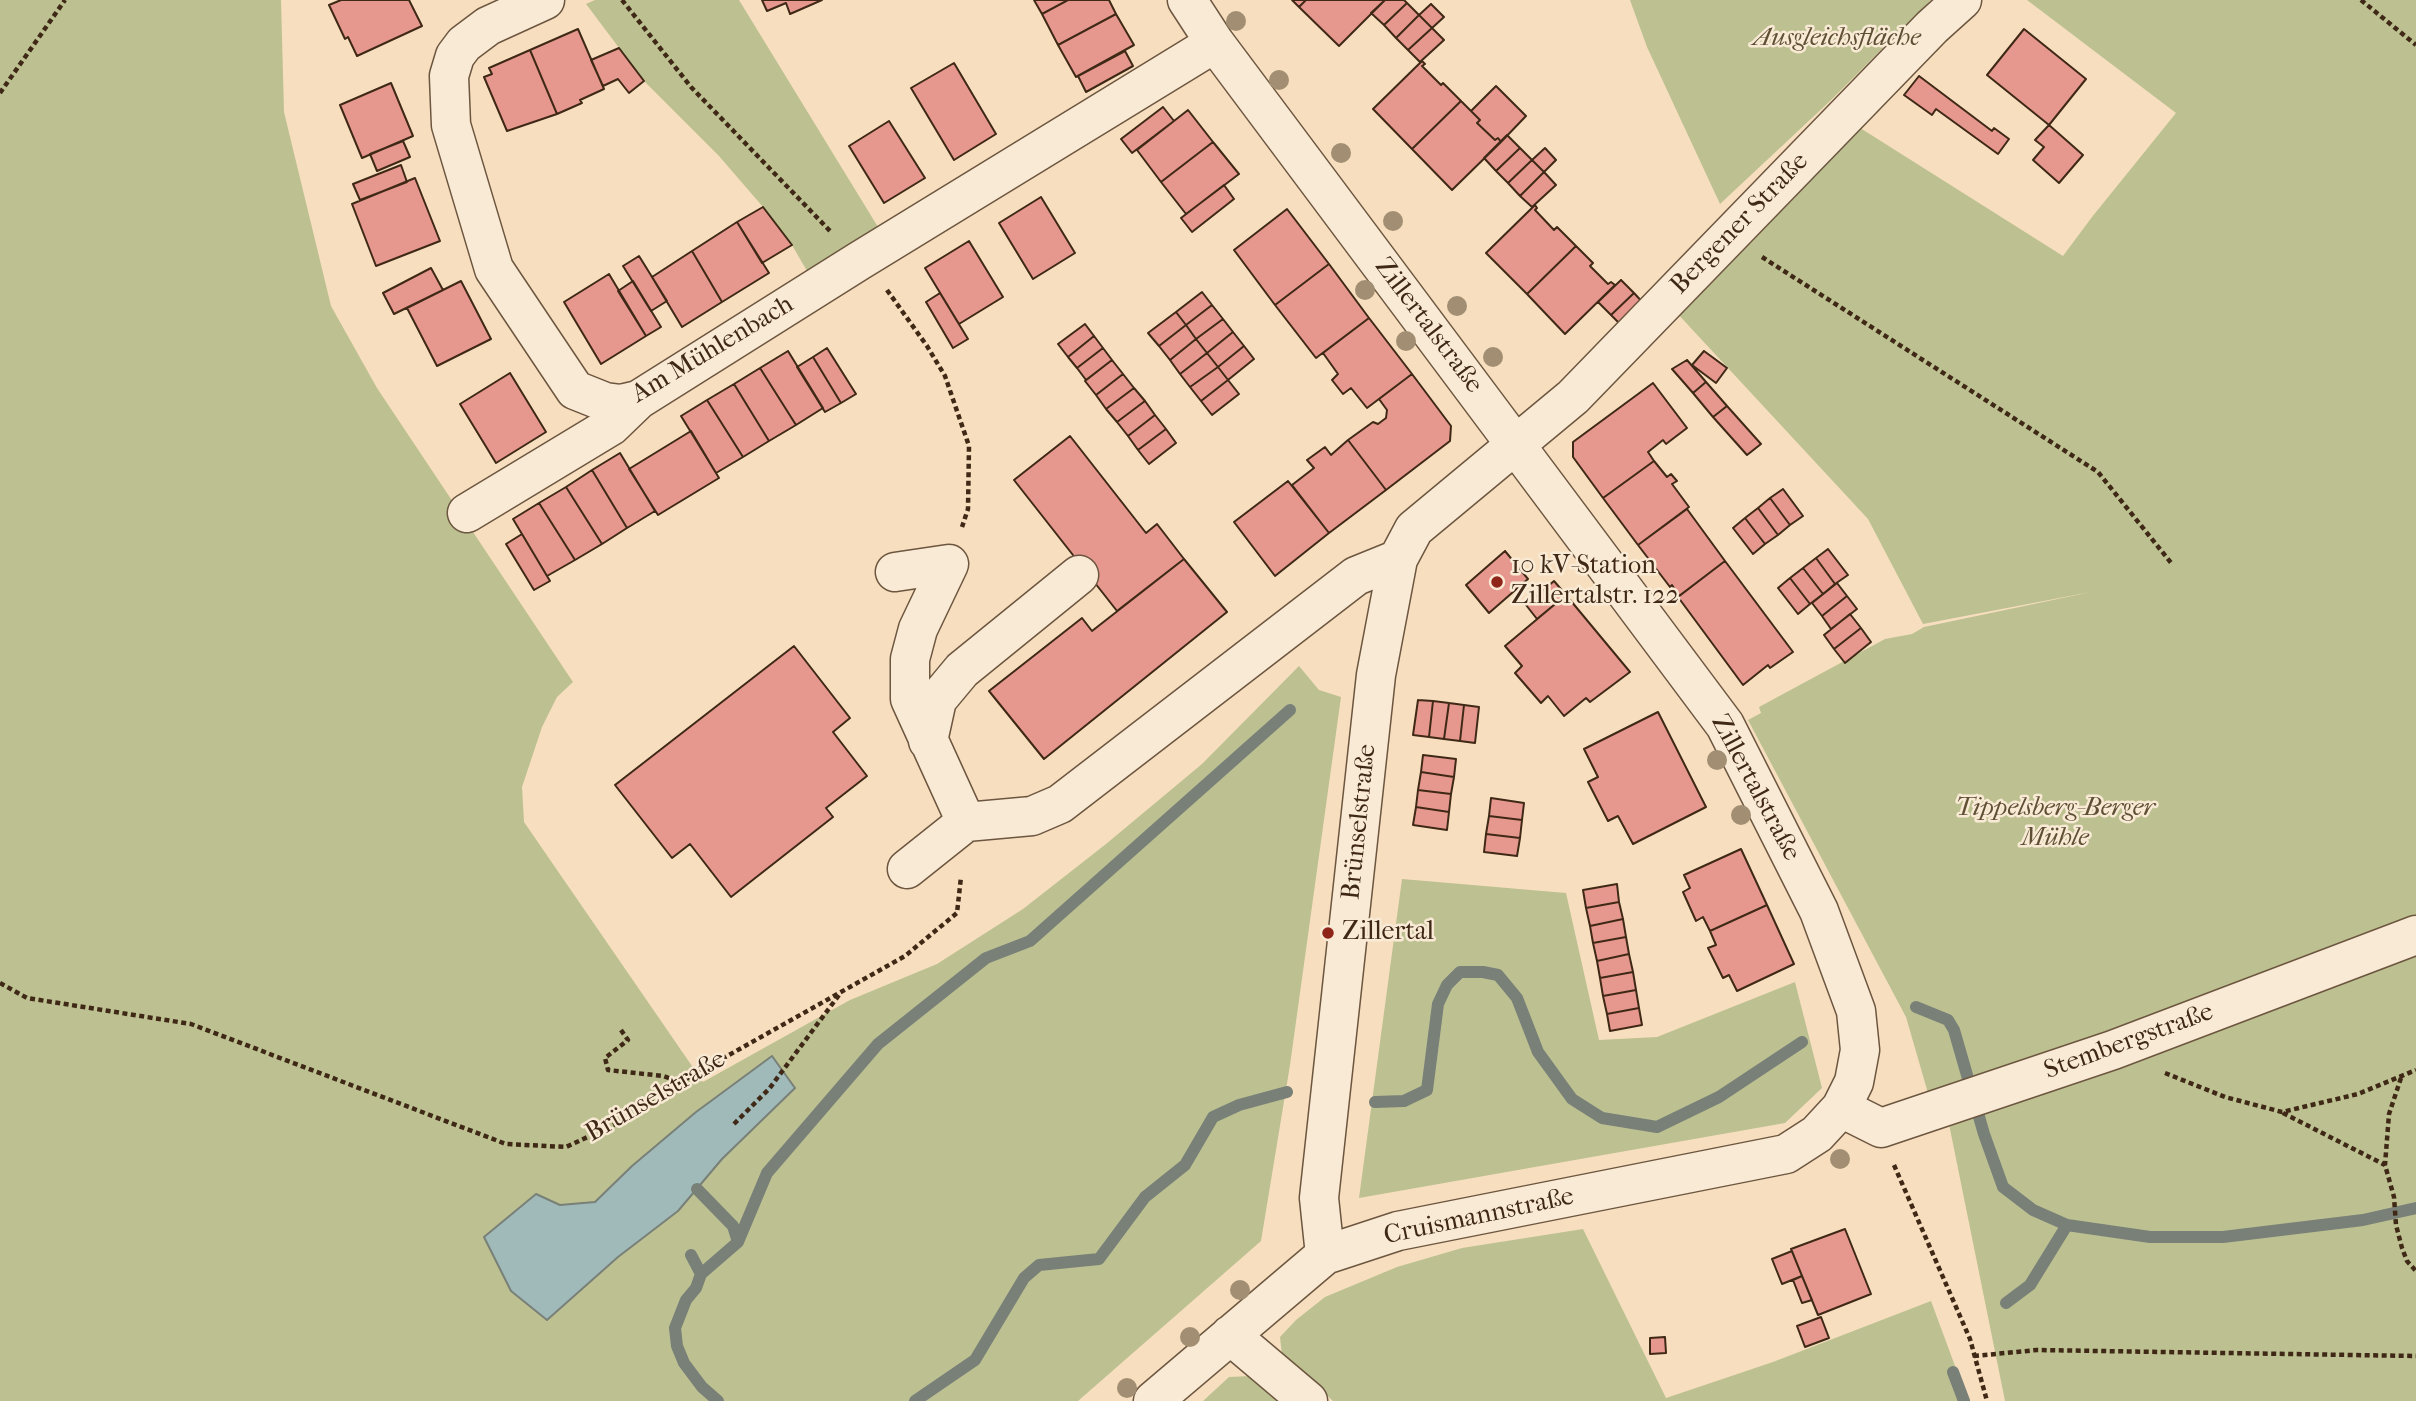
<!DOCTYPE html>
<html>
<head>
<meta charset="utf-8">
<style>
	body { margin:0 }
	canvas { display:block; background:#f6debe }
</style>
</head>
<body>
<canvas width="2416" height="1401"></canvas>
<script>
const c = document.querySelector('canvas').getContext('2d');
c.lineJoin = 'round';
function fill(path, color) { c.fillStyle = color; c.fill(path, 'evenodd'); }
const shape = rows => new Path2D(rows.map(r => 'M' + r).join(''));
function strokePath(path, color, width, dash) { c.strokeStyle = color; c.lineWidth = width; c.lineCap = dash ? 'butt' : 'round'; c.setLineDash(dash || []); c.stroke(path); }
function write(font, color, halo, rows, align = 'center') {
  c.font = font + ' "IM FELL French Canon",serif'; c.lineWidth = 5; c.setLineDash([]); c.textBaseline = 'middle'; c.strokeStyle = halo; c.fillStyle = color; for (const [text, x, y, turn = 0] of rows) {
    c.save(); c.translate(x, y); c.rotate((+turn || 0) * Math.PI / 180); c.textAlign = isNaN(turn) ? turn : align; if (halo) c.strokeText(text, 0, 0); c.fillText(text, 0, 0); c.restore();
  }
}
fill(shape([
	[0,0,281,0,284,112,331,306,377,388,573,682,557,697,542,727,522,787,524,822,703,1082,850,1000,937,964,1023,909,1106,844,1202,764,1299,666,1319,690,1341,697,1290,1065,1261,1241,1078,1401,0,1401],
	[595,0,739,0,878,227,807,271,792,245,763,207,719,156,644,81,586,4],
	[1630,0,1931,0,1829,102,1720,204,1647,47],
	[2027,0,2416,0,2416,917,1930,1100,1906,1017,1748,720,1761,713,1759,707,1885,639,1912,634,1924,627,2091,592,1923,624,1868,519,1676,312,1857,126,2063,256,2092,217,2176,113],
	[1402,879,1566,893,1599,1040,1657,1037,1795,982,1822,1088,1785,1123,1359,1198],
	[2416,947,2416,1401,2005,1401,1948,1119],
	[1583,1229,1666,1398,1773,1362,1931,1301,1968,1401,1333,1401,1282,1355,1280,1337,1296,1320,1325,1297,1397,1267,1462,1248],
	[1252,1376,1280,1401,1203,1401,1229,1377]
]), '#bdc191');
const water = shape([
	[772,1056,795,1088,722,1159,678,1211,618,1257,547,1320,511,1291,484,1237,536,1194,560,1205,595,1202,632,1166,696,1112,772,1056]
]);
fill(water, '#a0baba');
strokePath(water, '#798078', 2);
strokePath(shape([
	[1916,1007,1948,1020,1954,1030,1984,1134,2003,1187,2033,1210,2067,1225,2150,1237,2223,1237,2363,1220,2416,1208],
	[1375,1102,1404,1101,1427,1090,1438,1004,1447,985,1460,972,1483,972,1498,975,1517,998,1538,1052,1572,1099,1602,1118,1657,1127,1719,1097,1802,1042],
	[697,1189,733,1226,738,1242],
	[691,1255,701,1274],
	[2006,1303,2030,1285,2067,1225],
	[1953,1372,1964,1401],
	[718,1401,702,1387,684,1363,677,1346,675,1328,686,1300,696,1288,701,1274,738,1242,767,1173,878,1044,986,958,1030,941,1290,710],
	[915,1401,975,1360,1024,1278,1039,1265,1099,1259,1145,1197,1185,1165,1213,1117,1239,1105,1287,1092]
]), '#798078', 12);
const building = shape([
	[341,0,409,0,422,26,357,56,348,37,345,39,329,5,341,0],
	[762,0,822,0,790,14,786,3,767,11,762,0],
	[1034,0,1068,0,1042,14,1034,0],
	[1068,0,1109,0,1116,14,1058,45,1042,14,1068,0],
	[1292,0,1306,0,1299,7,1292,0],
	[1306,0,1385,0,1339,46,1299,7,1306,0],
	[1385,0,1404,0,1407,3,1384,25,1371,13,1385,0],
	[1407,3,1419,15,1396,38,1384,25,1407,3],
	[1431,4,1444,17,1432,28,1419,15,1431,4],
	[1116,14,1134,45,1076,77,1058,45,1116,14],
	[1419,15,1432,28,1408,50,1396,38,1419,15],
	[1432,28,1444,40,1420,62,1408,50,1432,28],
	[578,29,604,89,580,100,582,103,557,114,530,50,578,29],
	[2024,29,2086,79,2049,125,1987,75,2024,29],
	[619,48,644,81,629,93,618,79,603,86,591,60,619,48],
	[530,50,557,114,507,131,484,77,492,74,489,68,530,50],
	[1125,51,1133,66,1086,92,1078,76,1125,51],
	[1422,61,1425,64,1422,66,1441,85,1443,83,1461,101,1412,149,1373,109,1422,61],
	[954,63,996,134,954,160,911,88,954,63],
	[1919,76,1992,131,1994,128,2009,139,1998,154,1936,109,1932,115,1904,95,1919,76],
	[391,83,413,136,362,158,340,105,391,83],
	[1496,86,1526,116,1501,142,1498,138,1495,140,1477,123,1480,120,1471,111,1496,86],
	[1461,101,1480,120,1477,123,1495,140,1498,138,1501,142,1452,190,1412,149,1461,101],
	[1163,107,1174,121,1132,153,1121,139,1163,107],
	[1188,110,1213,142,1161,182,1137,150,1188,110],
	[889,121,925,178,884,203,849,146,889,121],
	[2049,125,2083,155,2059,183,2033,160,2044,147,2035,140,2049,125],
	[1507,135,1520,148,1496,171,1484,158,1507,135],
	[403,141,410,157,377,171,370,154,403,141],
	[1213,142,1239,174,1186,214,1161,182,1213,142],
	[1520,148,1532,160,1508,183,1496,171,1520,148],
	[1545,148,1556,160,1544,172,1532,160,1545,148],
	[1532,160,1544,172,1520,196,1508,183,1532,160],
	[401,165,407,182,360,200,353,184,401,165],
	[1544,172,1556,185,1532,207,1520,196,1544,172],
	[415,178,440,241,376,266,352,204,415,178],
	[1224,185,1234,199,1192,232,1181,218,1224,185],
	[1041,197,1075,253,1033,279,999,223,1041,197],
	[1535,205,1537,208,1535,210,1554,230,1557,227,1576,246,1527,294,1486,253,1535,205],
	[763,207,792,245,762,263,737,222,763,207],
	[1287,209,1329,264,1275,305,1234,250,1287,209],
	[737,222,769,273,722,302,692,251,737,222],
	[969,241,1003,297,959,324,925,268,969,241],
	[1576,246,1593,263,1590,266,1608,284,1611,282,1615,285,1565,334,1527,294,1576,246],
	[692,251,722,302,682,327,652,277,692,251],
	[639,256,667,301,651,311,623,266,639,256],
	[1329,264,1369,318,1316,358,1275,305,1329,264],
	[431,268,443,290,394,314,383,293,431,268],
	[609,274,646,336,601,364,564,302,609,274],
	[1621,280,1634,293,1611,315,1598,302,1621,280],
	[461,281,491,339,437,366,407,308,461,281],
	[633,281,661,327,646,336,618,291,633,281],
	[1202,292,1212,305,1186,325,1176,312,1202,292],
	[940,293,968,339,953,348,926,302,940,293],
	[1634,293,1646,306,1624,328,1611,315,1634,293],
	[1212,305,1223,319,1196,339,1186,325,1212,305],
	[1176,312,1186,325,1159,346,1148,333,1176,312],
	[1369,318,1412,374,1367,408,1351,388,1343,394,1332,380,1338,374,1323,353,1369,318],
	[1223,319,1233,332,1207,353,1196,339,1223,319],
	[1085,324,1094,336,1068,357,1058,344,1085,324],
	[1186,325,1196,339,1170,360,1159,346,1186,325],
	[1233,332,1244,346,1218,367,1207,353,1233,332],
	[1094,336,1103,348,1077,368,1068,357,1094,336],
	[1196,339,1207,353,1180,374,1170,360,1196,339],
	[1244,346,1254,359,1228,380,1218,367,1244,346],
	[827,348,856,394,841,403,813,357,827,348],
	[1103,348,1112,360,1086,380,1077,368,1103,348],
	[788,351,823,408,796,425,760,368,788,351],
	[1704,351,1727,368,1716,383,1692,365,1704,351],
	[1207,353,1218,367,1190,387,1180,374,1207,353],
	[813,357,841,403,825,412,797,367,813,357],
	[1112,360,1123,374,1096,395,1085,381,1112,360],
	[1687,360,1706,382,1693,393,1672,369,1687,360],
	[1218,367,1228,380,1201,401,1190,387,1218,367],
	[760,368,796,425,769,441,734,384,760,368],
	[510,373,546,432,496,463,460,404,510,373],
	[1123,374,1134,388,1106,409,1096,395,1123,374],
	[1412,374,1451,426,1450,441,1386,490,1348,440,1373,422,1378,424,1386,418,1387,410,1379,399,1412,374],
	[1228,380,1239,394,1212,415,1201,401,1228,380],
	[1706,382,1727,406,1713,417,1693,393,1706,382],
	[1653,383,1687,428,1666,444,1663,440,1648,452,1654,461,1603,498,1573,457,1573,442,1653,383],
	[734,384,769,441,743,457,707,400,734,384],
	[1134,388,1145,401,1117,422,1106,409,1134,388],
	[707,400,743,457,716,473,681,416,707,400],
	[1145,401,1155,415,1128,436,1117,422,1145,401],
	[1727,406,1761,444,1747,455,1713,417,1727,406],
	[1155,415,1166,429,1138,450,1128,436,1155,415],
	[1166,429,1176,443,1149,464,1138,450,1166,429],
	[691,431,719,478,658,515,629,469,691,431],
	[1070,436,1146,533,1157,524,1184,559,1117,611,1014,480,1070,436],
	[1348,440,1386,490,1329,533,1292,485,1314,468,1307,460,1325,447,1331,455,1348,440],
	[620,453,655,511,627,528,592,470,620,453],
	[1654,461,1667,477,1671,474,1677,481,1672,484,1689,507,1638,545,1603,498,1654,461],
	[592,470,627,528,602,544,566,487,592,470],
	[1288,481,1329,533,1275,576,1234,522,1288,481],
	[566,487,602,544,575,560,539,503,566,487],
	[1783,489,1803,516,1790,525,1770,498,1783,489],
	[1770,498,1790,525,1778,535,1758,508,1770,498],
	[539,503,575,560,547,576,513,519,539,503],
	[1758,508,1778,535,1765,544,1745,518,1758,508],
	[1687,509,1725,561,1679,596,1672,585,1670,587,1638,545,1687,509],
	[1745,518,1765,544,1753,554,1733,528,1745,518],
	[522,534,550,581,534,590,506,544,522,534],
	[1828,549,1848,575,1835,584,1816,558,1828,549],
	[1505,551,1528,579,1489,613,1466,585,1505,551],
	[1816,558,1835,584,1823,594,1803,568,1816,558],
	[1184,559,1227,612,1044,759,989,691,1082,618,1092,631,1184,559],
	[1725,561,1793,652,1770,668,1768,665,1743,685,1678,597,1725,561],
	[1803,568,1823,594,1810,604,1790,578,1803,568],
	[1790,578,1810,604,1798,614,1778,588,1790,578],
	[1554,581,1566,595,1537,619,1526,605,1554,581],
	[1837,583,1847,596,1822,616,1812,603,1837,583],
	[1566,595,1630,672,1590,702,1586,698,1564,716,1548,696,1541,703,1515,673,1522,666,1505,646,1566,595],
	[1847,596,1857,609,1831,629,1822,616,1847,596],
	[1850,614,1861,628,1834,649,1824,635,1850,614],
	[1861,628,1871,642,1845,663,1834,649,1861,628],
	[794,646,850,718,833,732,867,776,826,808,833,817,731,897,690,844,672,858,615,785,794,646],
	[1418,700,1433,701,1429,737,1413,735,1418,700],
	[1433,701,1449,703,1444,739,1429,737,1433,701],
	[1449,703,1464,705,1460,741,1444,739,1449,703],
	[1464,705,1479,707,1475,743,1460,741,1464,705],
	[1658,712,1706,807,1633,844,1618,816,1608,821,1588,782,1598,777,1584,749,1658,712],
	[1423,755,1456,759,1454,777,1421,772,1423,755],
	[1421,772,1454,777,1451,794,1418,790,1421,772],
	[1418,790,1451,794,1449,812,1416,807,1418,790],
	[1491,798,1524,803,1522,820,1489,816,1491,798],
	[1416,807,1449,812,1447,830,1413,825,1416,807],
	[1489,816,1522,820,1520,838,1486,834,1489,816],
	[1486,834,1520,838,1517,856,1484,852,1486,834],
	[1741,849,1767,905,1710,931,1703,917,1696,921,1683,892,1690,888,1684,875,1741,849],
	[1617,884,1619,902,1586,908,1583,890,1617,884],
	[1619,902,1623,919,1590,926,1586,908,1619,902],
	[1767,905,1794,964,1737,991,1729,975,1723,978,1708,948,1716,945,1710,931,1767,905],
	[1623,919,1626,937,1593,943,1590,926,1623,919],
	[1626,937,1629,954,1597,961,1593,943,1626,937],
	[1629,954,1633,972,1600,978,1597,961,1629,954],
	[1633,972,1636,990,1603,996,1600,978,1633,972],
	[1636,990,1639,1008,1607,1014,1603,996,1636,990],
	[1639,1008,1642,1025,1610,1031,1607,1014,1639,1008],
	[1845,1229,1871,1294,1818,1315,1791,1249,1845,1229],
	[1792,1251,1802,1276,1782,1284,1772,1259,1792,1251],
	[1802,1276,1812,1300,1802,1303,1793,1280,1802,1276],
	[1821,1317,1829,1338,1805,1347,1797,1326,1821,1317],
	[1665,1337,1666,1353,1650,1354,1650,1338,1665,1337]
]);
fill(building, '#e6988e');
strokePath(building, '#3f2916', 2);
const minor = shape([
	[545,0,488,26,464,44,455,56,449,76,451,125,494,269,575,390,605,402,621,404,638,400,859,261,1215,43],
	[467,513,611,426,638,400],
	[895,572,949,564,918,629,910,659,910,699,966,822],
	[928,741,937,700,962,670,1079,575],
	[907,869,966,822,1032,816,1060,804,1356,576,1398,559],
	[1841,1108,1881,1128,2113,1050,2416,935],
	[1325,1255,1319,1198,1376,675,1398,559,1414,529,1573,397,1932,27,1962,0],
	[1230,1335,1308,1401],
	[1153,1401,1325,1255,1398,1231,1786,1154,1817,1134,1841,1108,1854,1082,1860,1050,1856,1011,1819,911,1725,725,1215,43,1187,0]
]);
strokePath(minor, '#6d5640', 41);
strokePath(shape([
	[622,0,691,87,832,233],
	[2361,0,2416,45],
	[0,93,65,0],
	[1762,257,2098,472,2172,564],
	[887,290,927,346,945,376,969,446,968,509,962,527],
	[0,983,27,998,191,1024,506,1144,566,1147,622,1121,681,1082,905,956,957,913,961,877],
	[621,1030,628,1040,605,1058,608,1070,663,1076,681,1082],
	[2165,1073,2225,1097,2282,1112,2358,1094,2416,1070],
	[2401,1078,2389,1114,2385,1165,2394,1197,2396,1225,2402,1248,2407,1261,2416,1271],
	[2283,1113,2385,1165],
	[734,1124,769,1089,839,995],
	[1894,1165,1970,1339,1987,1401],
	[1974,1356,2037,1350,2416,1356]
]), '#3f2916', 4.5, [5, 3.5]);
strokePath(minor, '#f9ead5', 38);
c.fillStyle = '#a28f73';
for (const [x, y] of [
	[1236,21],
	[1279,80],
	[1341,153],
	[1393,221],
	[1365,290],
	[1457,306],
	[1406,341],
	[1493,357],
	[1717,760],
	[1741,815],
	[1840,1159],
	[1240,1290],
	[1190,1337],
	[1127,1388]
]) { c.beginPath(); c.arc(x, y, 10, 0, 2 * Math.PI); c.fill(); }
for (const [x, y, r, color] of [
	[1497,582,7,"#8f2418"],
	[1328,933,7,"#8f2418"]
]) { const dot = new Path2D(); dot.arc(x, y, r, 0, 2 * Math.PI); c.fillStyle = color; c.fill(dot); strokePath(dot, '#f9ead5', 2.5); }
write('italic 26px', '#5e4f35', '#f9ead5', [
	["Ausgleichsfläche",1837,39],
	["Tippelsberg-Berger",2055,809],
	["Mühle",2055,839]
]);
write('26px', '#3f2916', '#f9ead5', [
	["Bergener Straße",1740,224,-46],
	["Zillertalstraße",1428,326,53],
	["Am Mühlenbach",713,350,-31],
	["Zillertalstraße",1755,788,62],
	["Brünselstraße",1360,822,-84],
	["Stembergstraße",2129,1042,-20],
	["Brünselstraße",656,1097,-30],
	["Cruismannstraße",1479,1217,-12]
]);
write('26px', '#3f2916', '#f9ead5', [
	["10 kV-Station",1511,567],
	["Zillertalstr. 122",1511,597],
	["Zillertal",1342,933]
], 'left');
</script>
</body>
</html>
